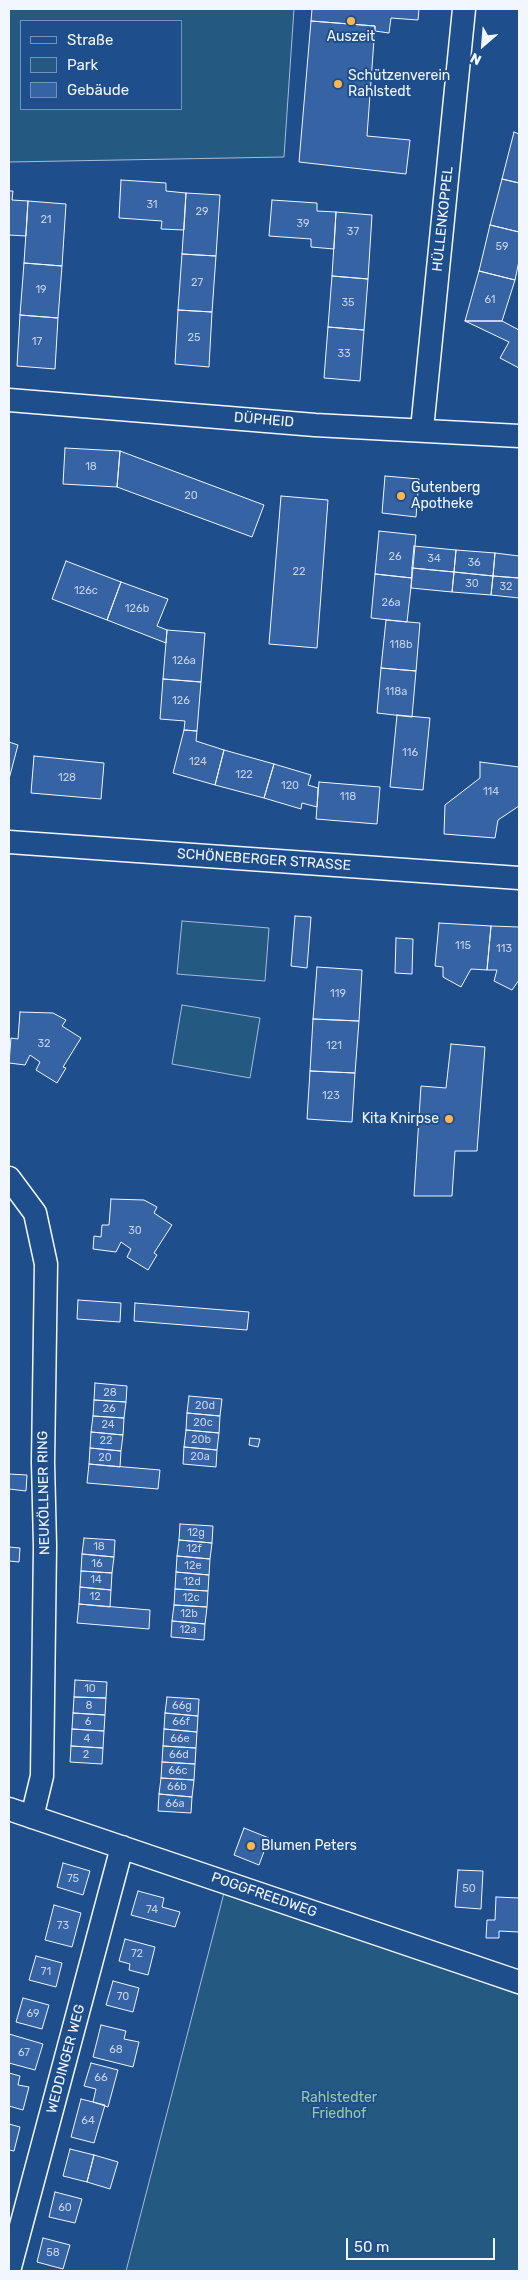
<!DOCTYPE html>
<html>
<head>
<meta charset="utf-8">
<style>
	body { margin:0 }
	#map { position:relative; width:528px; height:2280px; overflow:hidden; background:#1f4e8c; font-family:Rubik,sans-serif }
	canvas { display:block }
	.frame { position:absolute; inset:0; border:10px solid #f2f6ff; pointer-events:none }
	.legend { position:absolute; left:20px; top:20px; width:162px; height:90px; box-sizing:border-box; background:#1f4e8c; border:1px solid #7391ba; margin:0; padding:6px 9px; list-style:none; font-size:15px; color:#f2f6ff }
	.legend li { display:flex; align-items:center; gap:10px; height:25px }
	.legend b { width:25px; border:1px solid #7391ba }
	.north { position:absolute; left:458px; top:20px; width:50px; height:50px; -webkit-text-stroke:4px #1f4e8c; paint-order:stroke; rotate:207deg; font-size:14px; font-weight:700; line-height:20px; text-align:center; color:#f2f6ff }
	.north::after { content:''; display:block; margin:auto; width:18px; height:22px; background:#f2f6ff; clip-path:polygon(50% 0,100% 100%,50% 72%,0 100%) }
	.scale { position:absolute; left:346px; top:2238px; width:149px; height:22px; box-sizing:border-box; border:2px solid #f2f6ff; border-top:0; padding-left:6px; font-size:15px; line-height:18px; white-space:nowrap; color:#f2f6ff; -webkit-text-stroke:4px #1f4e8c; paint-order:stroke }
</style>
</head>
<body>
<div id="map">
<canvas width="528" height="2280"></canvas>
<div class="frame"></div>
<ul class="legend">
<li><b style="height:6px;background:#1f4e8c"></b>Straße</li>
<li><b style="height:14px;background:#245a82"></b>Park</li>
<li><b style="height:14px;background:#3563a3"></b>Gebäude</li>
</ul>
<div class="north">N</div>
<div class="scale">50 m</div>
</div>
<script>
const c = document.querySelector('canvas').getContext('2d');
c.lineJoin = 'round';
function fill(path, color) { c.fillStyle = color; c.fill(path, 'evenodd'); }
const shape = rows => new Path2D(rows.map(r => 'M' + r).join(''));
function strokePath(path, color, width, dash) { c.strokeStyle = color; c.lineWidth = width; c.lineCap = dash ? 'butt' : 'round'; c.setLineDash(dash || []); c.stroke(path); }
function write(font, color, halo, rows, align = 'center') {
  c.font = font + ' Rubik,sans-serif'; c.lineWidth = 4; c.setLineDash([]); c.textBaseline = 'middle'; c.strokeStyle = halo; c.fillStyle = color; for (const [text, x, y, turn = 0] of rows) {
    c.save(); c.translate(x, y); c.rotate((+turn || 0) * Math.PI / 180); c.textAlign = isNaN(turn) ? turn : align; if (halo) c.strokeText(text, 0, 0); c.fillText(text, 0, 0); c.restore();
  }
}
const green = shape([
	[9,9,294,9,284,157,9,162,9,9],
	[21,21,181,21,181,109,21,109,21,21],
	[182,921,269,928,265,981,177,974,182,921],
	[182,1005,260,1018,250,1078,172,1064,182,1005],
	[225,1889,519,1995,519,2271,126,2271,225,1889]
]);
fill(green, '#245a82');
strokePath(green, '#a8bbd7', 1);
const building = shape([
	[312,9,419,9,418,20,391,18,389,33,375,31,375,26,311,21,312,9],
	[311,21,375,26,367,136,410,140,406,174,299,162,311,21],
	[514,132,519,134,519,183,502,179,514,132],
	[502,179,519,183,519,232,490,225,502,179],
	[121,180,166,183,166,191,186,193,184,230,161,229,162,221,119,218,121,180],
	[9,191,13,191,12,200,28,201,26,236,9,235,9,191],
	[186,193,220,195,216,256,182,254,186,193],
	[272,200,317,203,317,211,336,212,334,249,311,247,311,239,269,236,272,200],
	[28,201,66,204,62,266,24,263,28,201],
	[336,212,372,215,368,279,332,276,336,212],
	[490,225,519,232,519,261,515,280,479,271,490,225],
	[182,254,216,256,212,312,178,310,182,254],
	[24,263,62,266,58,318,20,315,24,263],
	[479,271,515,280,502,321,465,321,479,271],
	[332,276,368,279,364,330,328,327,332,276],
	[178,310,212,312,209,367,175,364,178,310],
	[20,315,58,318,55,369,17,366,20,315],
	[465,321,502,321,519,330,519,368,500,358,509,342,465,321],
	[328,327,364,330,360,381,324,378,328,327],
	[65,448,120,451,117,487,63,484,65,448],
	[120,451,264,505,252,537,117,487,120,451],
	[385,476,419,479,416,517,382,513,385,476],
	[281,496,328,500,317,648,269,644,281,496],
	[379,531,416,535,412,578,375,574,379,531],
	[414,546,456,550,454,572,412,568,414,546],
	[456,550,495,553,493,576,454,572,456,550],
	[495,553,519,556,519,578,493,576,495,553],
	[66,561,121,582,107,620,52,599,66,561],
	[412,568,454,572,452,592,411,588,412,568],
	[454,572,493,576,491,595,452,592,454,572],
	[375,574,412,578,407,622,371,618,375,574],
	[493,576,519,578,519,598,491,595,493,576],
	[121,582,168,599,157,626,167,630,166,643,107,620,121,582],
	[386,620,420,623,416,671,381,668,386,620],
	[167,630,205,633,201,682,163,679,167,630],
	[381,668,416,671,412,717,377,713,381,668],
	[163,679,201,682,197,731,184,730,185,721,160,719,163,679],
	[397,715,430,718,423,790,390,787,397,715],
	[184,730,197,731,196,741,224,750,215,785,173,773,184,730],
	[9,742,18,745,9,779,9,742],
	[224,750,274,764,264,798,215,785,224,750],
	[34,756,104,763,101,799,31,793,34,756],
	[480,762,519,767,519,806,498,820,495,838,444,834,445,805,480,778,480,762],
	[274,764,311,775,308,785,318,788,317,807,302,803,301,809,264,798,274,764],
	[319,782,380,787,377,824,316,819,319,782],
	[295,916,311,917,307,968,291,966,295,916],
	[439,923,491,926,487,970,471,969,461,987,443,977,443,967,435,966,439,923],
	[491,926,519,927,519,980,512,990,494,981,497,970,487,970,491,926],
	[396,938,413,939,412,974,395,973,396,938],
	[317,967,362,970,359,1021,313,1019,317,967],
	[20,1012,53,1013,66,1020,62,1026,81,1038,63,1067,66,1068,57,1083,36,1070,40,1062,30,1055,25,1065,9,1063,11,1038,18,1039,20,1012],
	[313,1019,359,1021,355,1073,310,1071,313,1019],
	[451,1044,485,1047,477,1151,455,1151,452,1196,414,1196,421,1086,446,1088,451,1044],
	[310,1071,355,1073,352,1122,307,1119,310,1071],
	[111,1199,144,1200,157,1207,154,1213,172,1225,154,1253,157,1255,148,1270,127,1257,131,1249,121,1242,116,1252,93,1249,94,1236,101,1237,102,1225,109,1225,111,1199],
	[78,1300,121,1303,120,1322,77,1319,78,1300],
	[135,1303,249,1312,247,1330,134,1321,135,1303],
	[95,1383,127,1386,126,1402,94,1400,95,1383],
	[189,1396,222,1399,220,1416,187,1413,189,1396],
	[94,1400,126,1402,124,1418,93,1416,94,1400],
	[187,1413,220,1416,219,1433,186,1430,187,1413],
	[93,1416,124,1418,123,1435,91,1432,93,1416],
	[186,1430,219,1433,217,1450,184,1447,186,1430],
	[91,1432,123,1435,121,1451,90,1448,91,1432],
	[250,1438,260,1439,258,1447,249,1445,250,1438],
	[184,1447,217,1450,216,1467,183,1464,184,1447],
	[90,1448,121,1451,120,1467,89,1464,90,1448],
	[89,1464,160,1470,158,1489,87,1483,89,1464],
	[9,1474,27,1475,26,1491,9,1489,9,1474],
	[180,1524,213,1526,212,1543,179,1540,180,1524],
	[84,1538,115,1540,114,1557,82,1554,84,1538],
	[179,1540,212,1543,210,1559,177,1556,179,1540],
	[9,1547,20,1548,19,1562,9,1561,9,1547],
	[82,1554,114,1557,112,1573,81,1571,82,1554],
	[177,1556,210,1559,209,1575,176,1572,177,1556],
	[81,1571,112,1573,111,1590,80,1587,81,1571],
	[176,1572,209,1575,208,1591,175,1589,176,1572],
	[80,1587,111,1590,110,1607,79,1604,80,1587],
	[175,1589,208,1591,207,1607,174,1605,175,1589],
	[79,1604,150,1610,149,1629,77,1623,79,1604],
	[174,1605,207,1607,205,1624,172,1621,174,1605],
	[172,1621,205,1624,204,1640,171,1637,172,1621],
	[75,1680,107,1682,106,1698,74,1697,75,1680],
	[74,1697,106,1698,105,1715,73,1713,74,1697],
	[167,1697,199,1699,198,1716,165,1713,167,1697],
	[73,1713,105,1715,104,1731,72,1729,73,1713],
	[165,1713,198,1716,197,1732,164,1729,165,1713],
	[72,1729,104,1731,103,1748,71,1746,72,1729],
	[164,1729,197,1732,196,1748,163,1746,164,1729],
	[71,1746,103,1748,102,1764,70,1762,71,1746],
	[163,1746,196,1748,195,1764,162,1762,163,1746],
	[162,1762,195,1764,194,1780,161,1778,162,1762],
	[161,1778,194,1780,192,1797,159,1794,161,1778],
	[159,1794,192,1797,191,1813,158,1811,159,1794],
	[244,1828,269,1838,259,1865,234,1855,244,1828],
	[63,1863,90,1871,83,1895,57,1887,63,1863],
	[458,1870,483,1871,481,1909,455,1907,458,1870],
	[138,1891,164,1898,162,1907,180,1912,175,1927,131,1915,138,1891],
	[496,1897,519,1898,519,1932,499,1931,499,1938,486,1938,487,1920,495,1920,496,1897],
	[54,1905,81,1913,72,1947,45,1940,54,1905],
	[125,1939,155,1947,148,1975,129,1970,130,1964,119,1961,125,1939],
	[36,1956,62,1963,56,1987,29,1980,36,1956],
	[113,1981,139,1988,133,2012,106,2005,113,1981],
	[23,1998,49,2005,42,2029,16,2022,23,1998],
	[101,2025,126,2031,124,2039,139,2042,133,2067,93,2057,101,2025],
	[9,2034,43,2044,35,2070,9,2063,9,2034],
	[91,2063,118,2070,108,2107,93,2102,96,2089,84,2086,91,2063],
	[9,2073,20,2076,18,2085,29,2087,23,2110,9,2106,9,2073],
	[81,2099,105,2105,94,2143,71,2137,81,2099],
	[9,2124,20,2127,14,2151,9,2150,9,2124],
	[70,2149,94,2155,87,2182,63,2176,70,2149],
	[94,2155,118,2162,110,2189,87,2182,94,2155],
	[55,2192,82,2199,75,2223,49,2217,55,2192],
	[43,2238,70,2245,63,2269,37,2262,43,2238]
]);
fill(building, '#3563a3');
strokePath(building, '#f2f6ff', 1);
const minor = shape([
	[9,400,315,425,519,436],
	[422,429,464,9],
	[9,842,519,878],
	[9,1178,35,1213,46,1264,43,1462,45,1546,42,1776,32,1817],
	[9,1809,519,1982],
	[9,2271,122,1847]
]);
strokePath(minor, '#f2f6ff', 25);
strokePath(minor, '#1f4e8c', 22);
for (const [x, y, r, color] of [
	[351,21,5,"#ffb74d"],
	[338,84,5,"#ffb74d"],
	[401,496,5,"#ffb74d"],
	[449,1119,5,"#ffb74d"],
	[251,1846,5,"#ffb74d"]
]) { const dot = new Path2D(); dot.arc(x, y, r, 0, 2 * Math.PI); c.fillStyle = color; c.fill(dot); strokePath(dot, '#1f4e8c', 2); }
write('11px', '#c3d1e8', null, [
	["31",152,205],
	["29",202,212],
	["21",46,220],
	["39",303,224],
	["37",353,232],
	["59",502,247],
	["27",197,283],
	["19",41,290],
	["61",490,300],
	["35",348,303],
	["25",194,338],
	["17",37,342],
	["33",344,354],
	["18",91,467],
	["20",191,496],
	["26",395,557],
	["34",434,559],
	["36",474,563],
	["22",299,572],
	["30",472,584],
	["32",506,587],
	["126c",86,591],
	["26a",391,603],
	["126b",137,609],
	["118b",401,645],
	["126a",184,661],
	["118a",396,692],
	["126",181,701],
	["116",410,753],
	["124",198,762],
	["122",244,775],
	["128",67,778],
	["120",290,786],
	["114",491,792],
	["118",348,797],
	["115",463,946],
	["113",504,949],
	["119",338,994],
	["32",44,1044],
	["121",334,1046],
	["123",331,1096],
	["30",135,1231],
	["28",110,1393],
	["20d",205,1406],
	["26",109,1409],
	["20c",203,1423],
	["24",108,1425],
	["20b",201,1440],
	["22",106,1441],
	["20a",200,1457],
	["20",105,1458],
	["12g",196,1533],
	["18",99,1547],
	["12f",194,1549],
	["16",97,1564],
	["12e",193,1566],
	["14",96,1580],
	["12d",192,1582],
	["12",95,1597],
	["12c",191,1598],
	["12b",189,1614],
	["12a",188,1630],
	["10",90,1689],
	["8",89,1706],
	["66g",182,1706],
	["6",88,1722],
	["66f",181,1722],
	["4",87,1739],
	["66e",180,1739],
	["2",86,1755],
	["66d",179,1755],
	["66c",178,1771],
	["66b",177,1787],
	["66a",175,1804],
	["75",73,1879],
	["50",469,1889],
	["74",152,1910],
	["73",63,1926],
	["72",137,1954],
	["71",46,1972],
	["70",123,1997],
	["69",33,2014],
	["68",116,2050],
	["67",24,2053],
	["66",101,2078],
	["64",88,2121],
	["60",65,2208],
	["58",53,2253]
]);
write('14px', '#f2f6ff', '#1f4e8c', [
	["Auszeit",351,37,"center"],
	["Schützenverein",348,76],
	["Rahlstedt",348,92],
	["Gutenberg",411,488],
	["Apotheke",411,504],
	["Kita Knirpse",439,1119,"right"],
	["Blumen Peters",261,1846]
], 'left');
write('14px', '#f2f6ff', '#1f4e8c', [
	["HÜLLENKOPPEL",443,219,-84],
	["DÜPHEID",264,420,5],
	["SCHÖNEBERGER STRASSE",264,860,4],
	["NEUKÖLLNER RING",44,1493,-91],
	["POGGFREEDWEG",264,1895,19],
	["WEDDINGER WEG",66,2059,-75]
]);
write('14px', '#97c8a6', '#1f4e8c', [
	["Rahlstedter",339,2098],
	["Friedhof",339,2114]
]);
</script>
</body>
</html>
